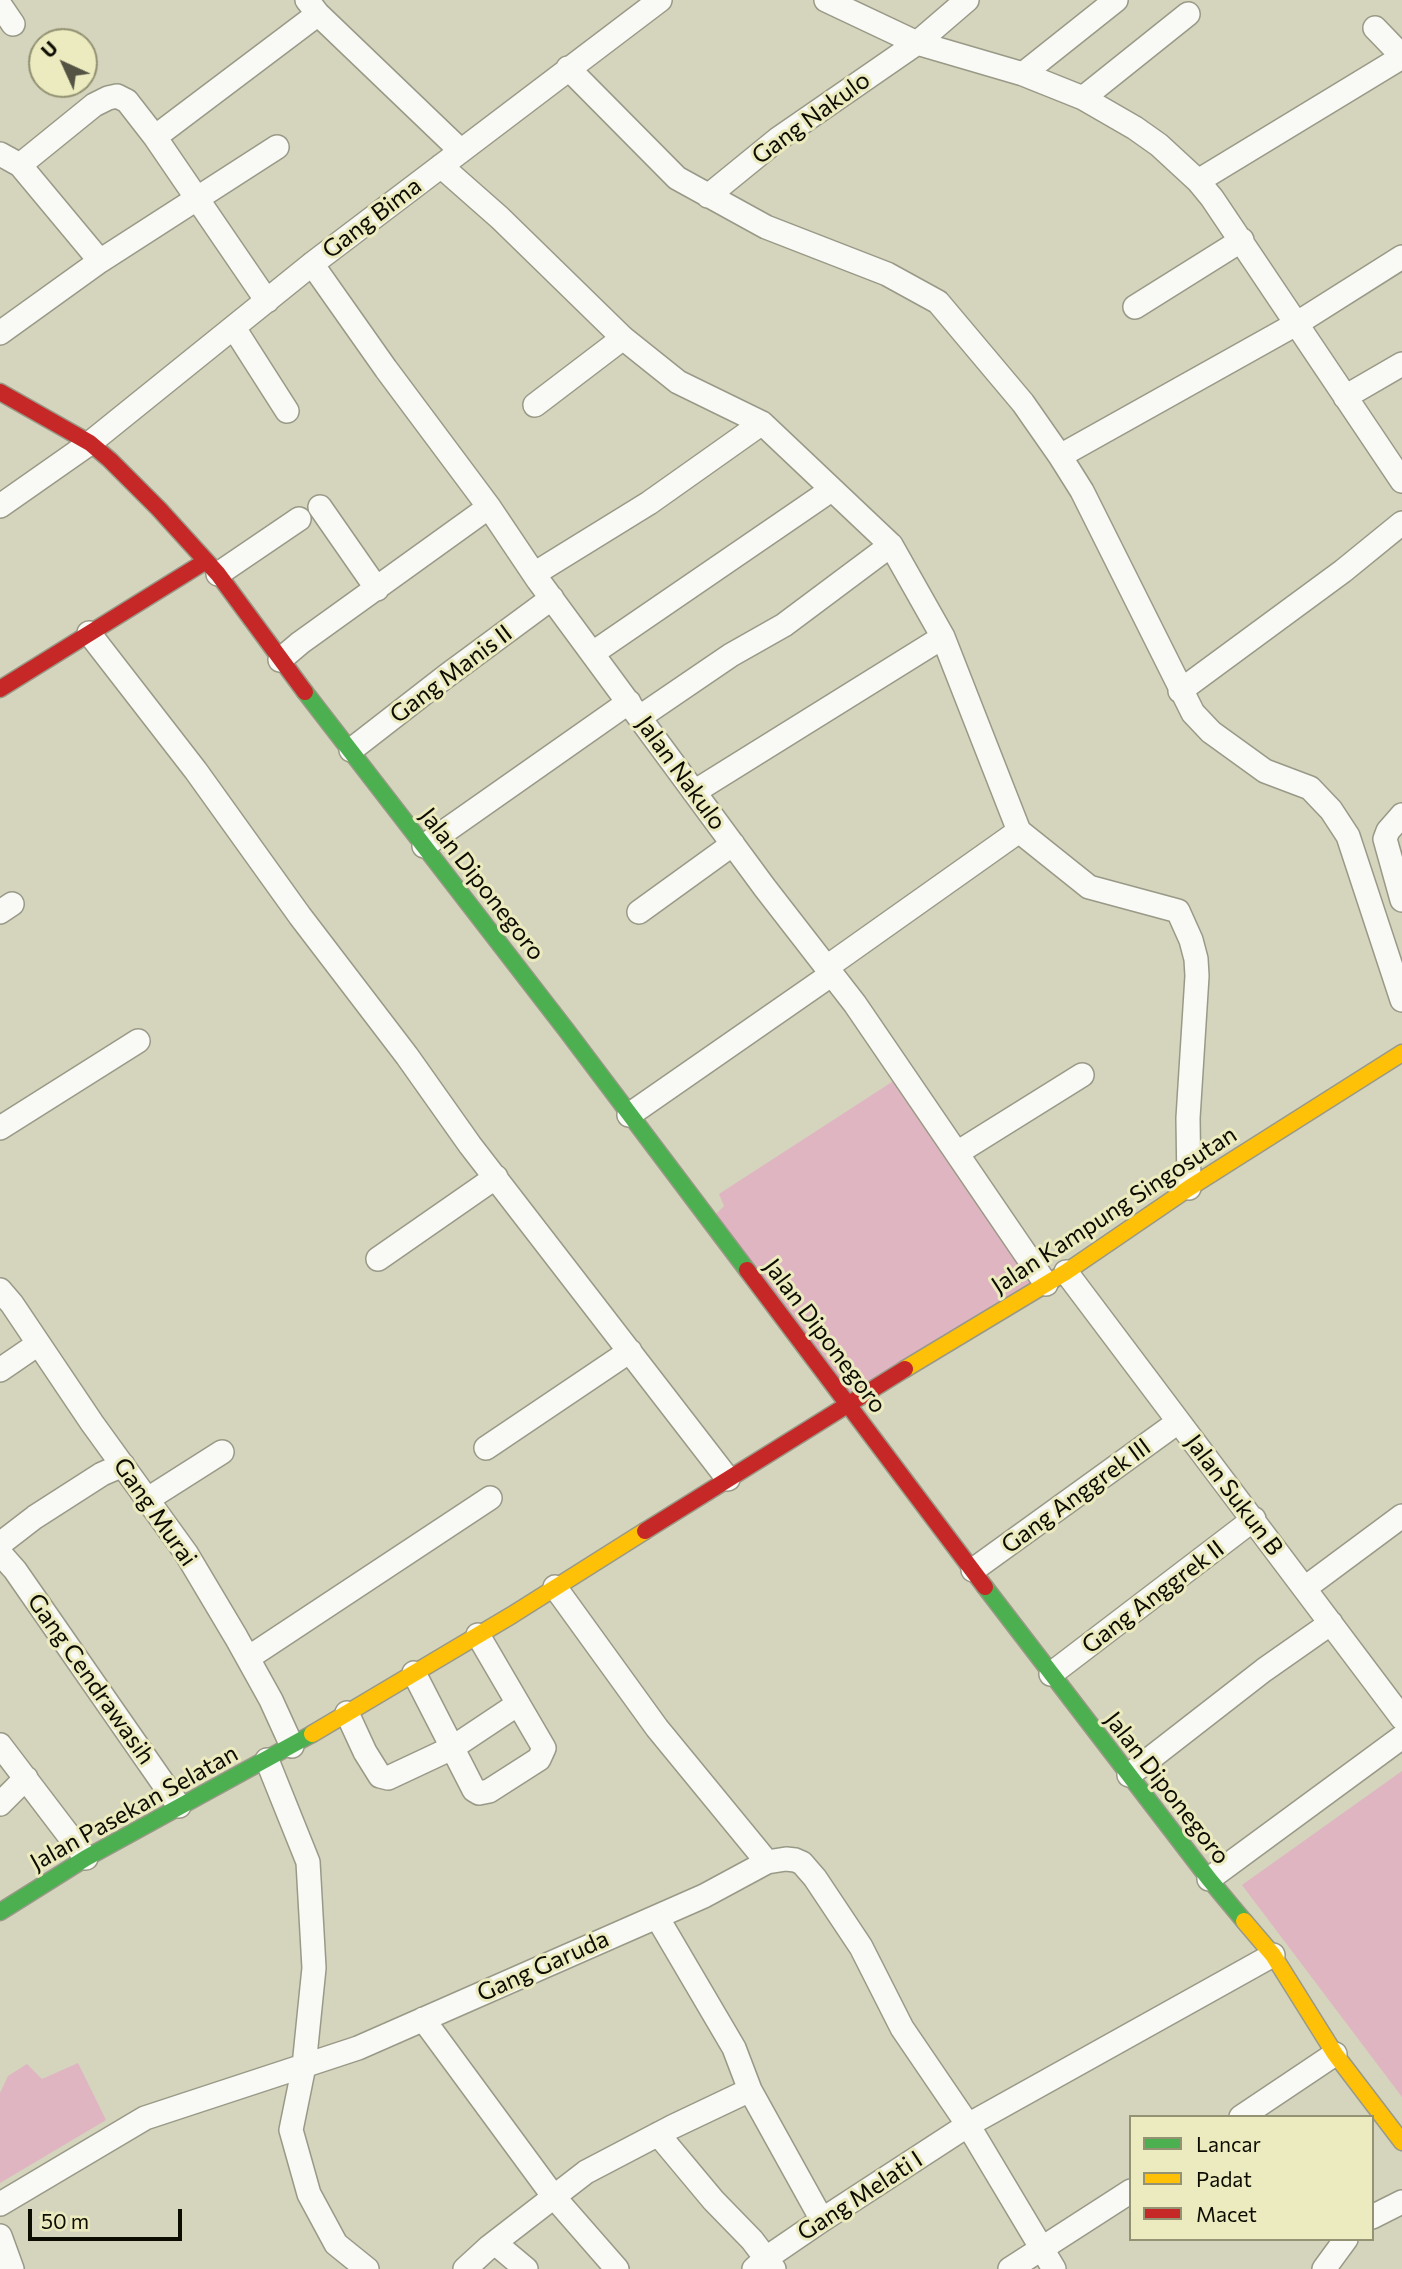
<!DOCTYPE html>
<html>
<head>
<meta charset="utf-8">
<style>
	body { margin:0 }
	#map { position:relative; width:1402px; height:2269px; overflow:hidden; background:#d5d4bd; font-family:Commissioner,sans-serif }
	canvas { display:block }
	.legend { position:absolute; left:1129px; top:2115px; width:245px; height:126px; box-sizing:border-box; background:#ecebbf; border:2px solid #939273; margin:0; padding:9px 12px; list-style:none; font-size:21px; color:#0d0c01 }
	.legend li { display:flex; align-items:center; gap:14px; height:35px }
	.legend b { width:35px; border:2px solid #939273 }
	.north { position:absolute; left:28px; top:28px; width:70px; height:70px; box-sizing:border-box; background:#ecebbf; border:2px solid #939273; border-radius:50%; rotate:315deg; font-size:19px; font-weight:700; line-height:28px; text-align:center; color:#0d0c01 }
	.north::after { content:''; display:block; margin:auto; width:24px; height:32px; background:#535243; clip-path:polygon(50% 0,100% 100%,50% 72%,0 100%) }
	.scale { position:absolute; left:28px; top:2209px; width:154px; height:32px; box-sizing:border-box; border:4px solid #0d0c01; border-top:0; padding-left:9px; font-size:21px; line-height:24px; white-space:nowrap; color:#0d0c01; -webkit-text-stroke:5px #ecebbf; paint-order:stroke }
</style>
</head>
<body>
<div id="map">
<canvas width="1402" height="2269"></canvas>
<ul class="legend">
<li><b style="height:9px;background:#4caf50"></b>Lancar</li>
<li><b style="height:9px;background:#ffc107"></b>Padat</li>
<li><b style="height:9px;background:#c62828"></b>Macet</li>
</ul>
<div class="north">U</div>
<div class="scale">50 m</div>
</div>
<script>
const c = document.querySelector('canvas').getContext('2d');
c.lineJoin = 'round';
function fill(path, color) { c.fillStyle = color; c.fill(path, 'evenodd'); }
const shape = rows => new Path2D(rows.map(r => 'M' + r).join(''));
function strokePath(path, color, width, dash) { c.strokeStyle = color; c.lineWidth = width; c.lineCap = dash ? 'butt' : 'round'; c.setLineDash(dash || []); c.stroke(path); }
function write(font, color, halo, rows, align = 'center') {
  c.font = font + ' Commissioner,sans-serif'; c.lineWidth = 6; c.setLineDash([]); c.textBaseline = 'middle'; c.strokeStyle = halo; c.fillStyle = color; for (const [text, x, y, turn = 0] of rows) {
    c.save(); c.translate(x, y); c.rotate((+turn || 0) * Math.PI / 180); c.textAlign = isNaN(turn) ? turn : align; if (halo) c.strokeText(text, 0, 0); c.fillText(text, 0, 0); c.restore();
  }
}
fill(shape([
	[895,1080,1035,1281,851,1395,714,1216,724,1206,719,1194],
	[1402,1771,1402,2097,1242,1885],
	[78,2063,106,2120,0,2183,0,2093,8,2076,27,2064,42,2079]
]), '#dfb5c2');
const street = shape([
	[307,0,318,14,461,151],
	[826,0,917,43,1023,74,1083,98,1135,128,1159,145,1198,181,1212,198,1402,481],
	[0,5,13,24],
	[1375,28,1402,56],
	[568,68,677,178,766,227,887,274,938,302,1023,403,1060,456,1082,491,1193,713,1211,732,1265,771,1310,788,1331,810,1348,836,1402,1000],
	[1023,74,1116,0],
	[1083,98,1188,14],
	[155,137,318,14],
	[0,154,20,165,100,261,0,333],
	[20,165,94,105,108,98,117,96,127,101,155,137,267,301],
	[441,166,500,218,623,338,678,382,762,423,891,545,943,637,1019,831,1089,887,1178,911,1191,940,1196,959,1197,976,1188,1118,1189,1188],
	[1198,181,1402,57],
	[708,196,778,139,917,43,967,0],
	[100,261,277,147],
	[312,264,386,369,489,507,538,580,765,888,855,1004,1046,1284],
	[1135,307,1242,240],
	[234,328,287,411],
	[1345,397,1402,364],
	[535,405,623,338],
	[1060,456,1296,324,1402,257],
	[0,506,90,443,312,264,660,0],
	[320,507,377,589],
	[218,574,299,519],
	[534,574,649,503,762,423],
	[89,633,196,771,300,916,407,1056,470,1145,728,1479],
	[593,653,831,490],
	[280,660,300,643,489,507],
	[1180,691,1343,571,1402,523],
	[640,717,731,655,784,625,891,545],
	[351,750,445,677,552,598],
	[694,792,943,637],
	[1402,815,1388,831,1385,839,1402,900],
	[424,846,629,702],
	[0,912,12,904],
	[639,912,733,844],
	[827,967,1019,831],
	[629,1115,832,974],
	[0,1128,138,1041],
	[957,1153,1082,1075],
	[378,1259,496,1177],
	[1066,1272,1402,1718],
	[0,1290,12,1304,92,1423,186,1553,236,1637,271,1700,292,1746],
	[0,1370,38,1344],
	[486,1448,630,1351],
	[148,1499,222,1452],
	[0,1544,35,1517,102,1474,123,1465],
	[0,1553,15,1570,179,1806],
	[973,1570,1178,1422],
	[1305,1588,1402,1516],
	[248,1658,490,1498],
	[414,1673,474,1790,479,1793,489,1791,539,1759,544,1748,478,1635],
	[1051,1674,1254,1519],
	[347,1713,365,1752,380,1776,388,1778,452,1748,518,1704],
	[0,1745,86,1858],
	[267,1760,308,1862,314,1968,304,2066,291,2130,309,2194,336,2244,367,2269],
	[1129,1775,1264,1670,1331,1623],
	[0,1804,26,1778],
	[767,1862,786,1859,795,1860,802,1863,815,1878,861,1947,902,2028,968,2125,1054,2269],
	[1209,1879,1402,1737],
	[657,1917,734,2048,750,2090,822,2220],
	[423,2019,554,2197,617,2269],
	[1241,2117,1335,2054],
	[658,2134,714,2201,752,2240,774,2269],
	[0,2204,145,2118,358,2048,704,1896,767,1862,657,1728,555,1587],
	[1372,2217,1402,2202],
	[0,2236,12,2269],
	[495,2243,526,2269],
	[465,2269,489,2247,586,2172,672,2127,750,2090],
	[754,2269,765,2259,822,2220,968,2125,1273,1955],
	[1010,2269,1131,2191],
	[1324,2269,1346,2239]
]);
const fast = shape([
	[305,692,567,1031,747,1270],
	[985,1587,1209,1879,1244,1921],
	[0,1912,86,1858,312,1734]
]);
const slow = shape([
	[905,1369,1066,1272,1189,1188,1402,1053],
	[312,1734,512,1615,645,1531],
	[1244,1921,1273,1955,1335,2054,1402,2142]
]);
const jam = shape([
	[0,392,90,443,110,460,159,509,218,574,305,692],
	[0,689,206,561],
	[747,1270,985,1587],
	[645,1531,905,1369]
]);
strokePath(street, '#999987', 26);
strokePath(fast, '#999987', 19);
strokePath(slow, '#999987', 19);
strokePath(jam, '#999987', 19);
strokePath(street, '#f9f9f5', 23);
strokePath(fast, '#4caf50', 16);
strokePath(slow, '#ffc107', 16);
strokePath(jam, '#c62828', 16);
write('24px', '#0d0c01', '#ecebbf', [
	["Gang Nakulo",811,118,-36],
	["Gang Bima",372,218,-37],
	["Gang Manis II",451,674,-37],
	["Jalan Nakulo",681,773,54],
	["Jalan Diponegoro",482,884,52],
	["Jalan Kampung Singosutan",1114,1210,-33],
	["Jalan Diponegoro",825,1336,53],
	["Jalan Sukun B",1234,1495,53],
	["Gang Anggrek III",1076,1496,-36],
	["Gang Murai",155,1512,55],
	["Gang Anggrek II",1153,1597,-37],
	["Gang Cendrawasih",91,1679,55],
	["Jalan Diponegoro",1167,1788,52],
	["Jalan Pasekan Selatan",134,1808,-29],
	["Gang Garuda",543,1966,-24],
	["Gang Melati I",860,2196,-33]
]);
</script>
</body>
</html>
